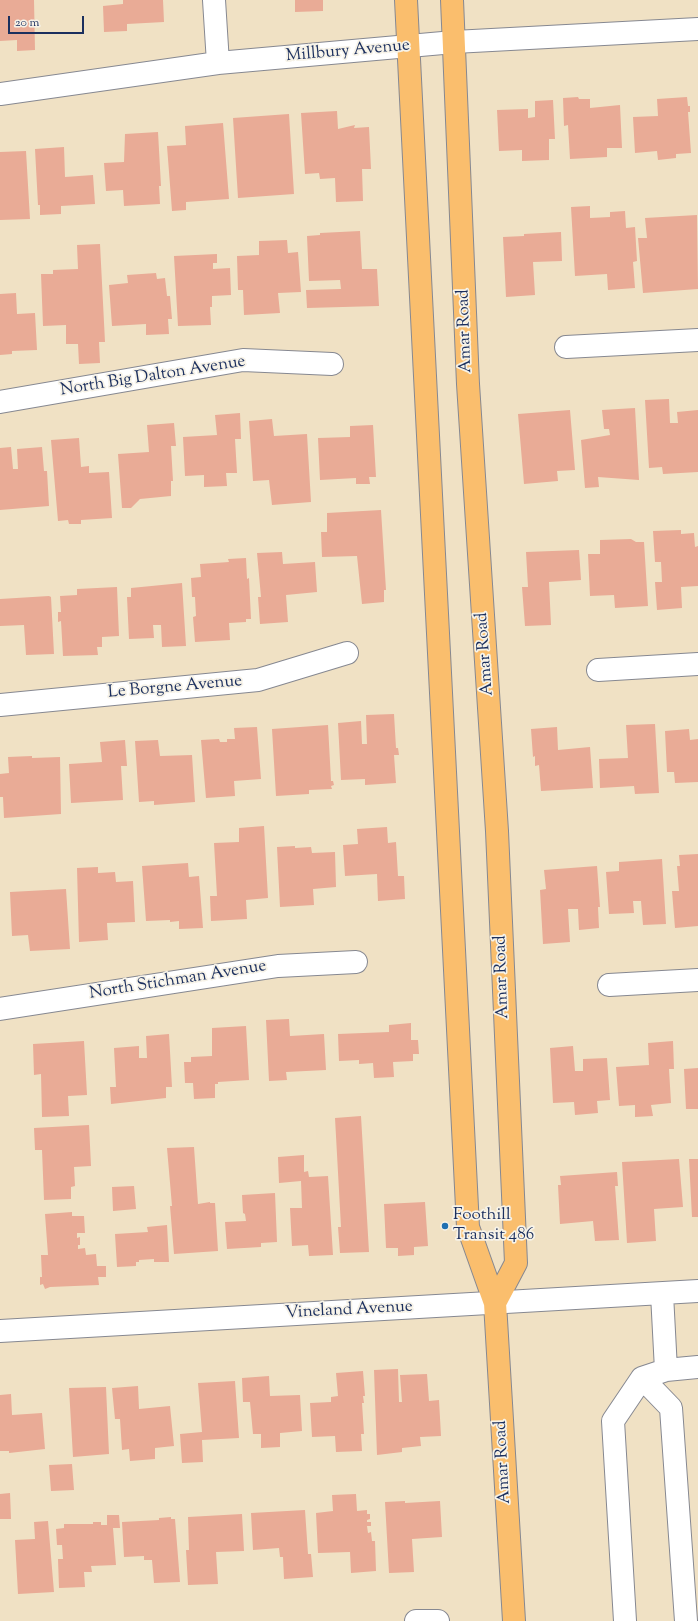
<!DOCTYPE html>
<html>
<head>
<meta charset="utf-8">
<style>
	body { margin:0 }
	#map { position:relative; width:698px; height:1621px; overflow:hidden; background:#f0e1c4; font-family:"Sorts Mill Goudy",serif }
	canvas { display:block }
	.scale { position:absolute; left:8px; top:16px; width:76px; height:18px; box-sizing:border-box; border:2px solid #1b2f5e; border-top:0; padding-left:5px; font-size:12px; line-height:14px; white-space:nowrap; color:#1b2f5e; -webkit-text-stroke:3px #f7f3e8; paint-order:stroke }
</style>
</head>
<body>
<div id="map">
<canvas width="698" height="1621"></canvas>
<div class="scale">20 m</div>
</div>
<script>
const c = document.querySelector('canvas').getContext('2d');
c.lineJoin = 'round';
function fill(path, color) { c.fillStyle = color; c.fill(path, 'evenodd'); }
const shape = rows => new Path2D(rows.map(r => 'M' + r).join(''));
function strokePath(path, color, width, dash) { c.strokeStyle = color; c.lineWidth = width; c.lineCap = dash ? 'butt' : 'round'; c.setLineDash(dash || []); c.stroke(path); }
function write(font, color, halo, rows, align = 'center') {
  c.font = font + ' "Sorts Mill Goudy",serif'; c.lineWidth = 3.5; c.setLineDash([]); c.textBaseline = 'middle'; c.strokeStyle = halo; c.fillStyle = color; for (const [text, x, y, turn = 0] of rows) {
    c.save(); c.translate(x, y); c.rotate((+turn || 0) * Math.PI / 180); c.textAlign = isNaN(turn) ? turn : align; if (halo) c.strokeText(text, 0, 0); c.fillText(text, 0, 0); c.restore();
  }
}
fill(shape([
	[0,0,34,0,35,50,17,51,17,40,0,41],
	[123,0,163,0,164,22,127,24,127,31,104,32,103,6,123,4],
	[295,0,323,0,323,11,295,12],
	[578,97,579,99,590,99,590,108,620,105,622,148,607,148,607,157,570,159,568,125,564,126,563,98],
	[687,97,688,106,690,106,690,112,688,112,691,153,676,154,676,158,658,160,657,151,635,153,633,117,658,116,657,99],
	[553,100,555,139,549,139,549,160,522,161,522,150,499,151,497,110,528,109,528,118,535,117,535,101],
	[337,111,338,129,355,125,354,128,369,127,371,169,362,169,363,201,336,202,335,178,320,179,319,173,305,174,301,113],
	[289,114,294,194,238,198,233,118],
	[223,123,229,199,186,202,186,210,172,211,167,146,186,145,185,126],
	[158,132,161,186,159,186,160,204,124,206,123,190,106,191,104,163,124,162,125,134],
	[64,147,65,177,93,175,95,204,61,206,61,214,40,215,40,205,38,205,35,149],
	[26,151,30,219,0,220,0,152],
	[590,206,590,218,610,217,610,212,625,211,626,228,635,227,637,261,633,262,635,288,608,290,607,274,575,276,571,207],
	[697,215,698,289,643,293,638,238,647,238,645,218],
	[360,231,362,269,377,269,379,306,307,308,306,290,341,289,340,280,309,281,307,236,320,235,320,233],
	[561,232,562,261,533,262,535,295,506,297,503,237,524,236,524,234],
	[287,240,288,253,298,252,301,292,278,293,280,313,244,315,243,290,238,290,237,256,259,255,259,241],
	[100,244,105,342,99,342,100,363,79,364,78,344,66,344,66,325,43,326,41,274,53,274,53,270,78,269,77,245],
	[217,254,217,263,213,263,213,269,230,268,231,295,212,296,212,307,210,307,211,325,178,326,174,256],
	[156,273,157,279,165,278,167,296,170,296,172,319,168,319,169,334,146,335,146,324,112,326,109,285,128,283,127,275],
	[16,293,17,314,35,313,37,350,12,351,12,354,0,355,0,294],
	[669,399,670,423,678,423,677,412,698,410,698,472,663,474,662,467,649,468,645,400],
	[635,408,639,480,598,477,599,487,585,488,581,440,610,435,609,429,604,429,602,410],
	[570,410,575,470,557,471,558,481,524,484,518,414],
	[240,413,241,439,235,439,237,473,226,473,227,486,204,487,204,475,185,476,183,437,217,435,215,415],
	[272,419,274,436,307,434,311,502,272,505,269,480,253,481,249,421],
	[174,423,176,446,171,446,173,481,171,481,171,496,140,499,131,508,122,508,118,454,149,452,147,425],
	[373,425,376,477,369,477,370,484,356,484,356,478,320,480,318,438,350,437,350,426],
	[79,438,81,467,89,466,89,473,109,472,112,518,81,520,81,524,69,524,68,520,58,521,51,440],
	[11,447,13,469,18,469,17,449,42,447,44,471,47,471,49,506,0,510,0,448],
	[381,510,386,590,384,590,384,602,362,604,357,556,322,557,321,532,327,532,327,513],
	[681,530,681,534,694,533,695,547,698,546,698,586,681,587,682,608,657,610,655,582,662,582,661,562,655,562,653,531],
	[631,539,636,542,644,542,648,606,615,608,614,595,590,596,588,554,600,554,600,540],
	[579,550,581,580,549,582,551,625,525,626,522,587,528,587,526,552],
	[282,552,283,564,315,562,317,592,286,595,288,622,260,624,258,597,261,597,257,553],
	[246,558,247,579,249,578,251,619,246,619,246,622,229,623,230,640,195,642,193,617,196,616,195,597,192,597,191,578,201,577,200,564,229,562,228,559],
	[182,583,186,646,162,647,161,625,153,625,154,638,129,639,127,597,131,597,131,588],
	[117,587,119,636,102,637,102,647,97,647,98,655,63,656,61,621,58,622,58,612,61,612,60,596,77,595,77,589],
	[49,596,51,597,54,654,26,655,24,625,0,626,0,599],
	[394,714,396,748,398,748,399,755,394,755,396,783,365,785,365,779,341,780,338,723,361,721,362,744,367,744,366,715],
	[655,724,659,793,635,794,634,786,600,788,599,759,628,758,626,725],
	[328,725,331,781,333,781,334,785,331,786,332,789,309,790,309,794,276,796,272,729],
	[257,727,261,779,234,781,235,796,206,798,201,740,219,739,220,742,227,742,227,739,235,739,234,728],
	[557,727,558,750,590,747,593,788,541,791,539,765,535,766,535,756,533,757,531,729],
	[689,729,690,740,698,739,698,782,675,783,674,772,667,772,665,731],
	[125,740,127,766,121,766,123,800,71,803,69,764,102,762,100,742],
	[158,740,160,756,192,755,195,802,154,805,154,801,139,802,135,741],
	[32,756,32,758,60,757,61,814,4,818,3,797,0,797,0,774,9,773,8,757],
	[264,826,268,898,246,900,247,919,211,921,210,896,217,896,214,843,239,842,239,828],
	[387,827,388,843,396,842,398,876,404,876,405,899,378,901,377,874,345,876,343,845,358,844,357,829],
	[295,846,295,848,311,847,312,853,335,852,336,887,313,889,314,905,280,907,277,847],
	[698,854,698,926,675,928,672,891,679,891,677,866,680,866,679,855],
	[662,859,666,924,643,925,641,901,633,901,634,913,609,914,606,872,619,871,619,862],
	[188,863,189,877,199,876,203,928,179,929,179,921,170,922,170,920,146,921,142,866],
	[597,866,600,907,598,907,599,928,579,930,578,909,568,909,570,942,543,944,540,890,546,889,544,870],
	[98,867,98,873,115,872,116,882,133,881,135,922,107,923,108,940,79,942,77,868],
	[66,889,70,949,30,951,28,935,12,936,10,892],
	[289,1019,290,1036,324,1034,326,1070,286,1072,287,1080,269,1081,266,1020],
	[411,1023,411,1040,418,1040,419,1054,413,1054,413,1061,393,1062,394,1077,374,1078,373,1063,359,1064,359,1060,339,1061,338,1034,389,1032,389,1025],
	[246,1026,249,1080,218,1082,218,1084,215,1084,215,1098,194,1099,193,1083,185,1083,184,1062,191,1062,191,1057,212,1056,212,1028],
	[169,1034,172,1087,166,1087,166,1098,111,1104,110,1087,116,1087,114,1048,139,1046,139,1058,147,1058,146,1036],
	[84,1041,87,1095,68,1096,69,1116,42,1117,41,1074,34,1075,33,1044],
	[673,1041,674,1069,669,1069,671,1103,651,1105,653,1116,635,1117,635,1105,619,1106,616,1067,649,1065,648,1043],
	[573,1046,575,1071,583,1071,583,1059,607,1058,610,1100,597,1101,598,1113,575,1115,574,1102,553,1103,550,1048],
	[698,1068,698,1109,686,1109,684,1069],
	[361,1116,369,1252,340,1253,338,1227,341,1227,335,1118],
	[89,1125,91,1166,74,1167,75,1186,71,1187,71,1199,44,1200,42,1150,35,1150,34,1128],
	[194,1147,198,1204,210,1202,210,1203,215,1203,218,1251,174,1254,170,1206,172,1206,167,1148],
	[304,1155,304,1172,308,1171,309,1177,328,1176,333,1255,309,1256,308,1245,292,1246,290,1208,302,1208,301,1181,279,1183,278,1157],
	[679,1159,683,1207,654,1209,656,1241,627,1243,622,1162],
	[689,1159,698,1159,698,1217,692,1217],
	[617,1172,618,1186,615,1186,619,1240,595,1241,593,1221,560,1224,558,1185,561,1185,560,1176],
	[134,1186,136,1209,113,1211,112,1187],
	[275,1193,277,1242,261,1243,261,1247,227,1249,225,1222,246,1221,245,1214,243,1213,242,1195],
	[425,1202,428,1246,414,1247,414,1255,398,1256,398,1248,386,1248,384,1204],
	[72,1212,72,1216,84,1216,85,1233,77,1233,77,1238,80,1237,80,1245,78,1245,78,1249,85,1248,86,1255,96,1254,97,1266,106,1266,106,1277,98,1277,99,1285,50,1287,45,1289,43,1284,40,1285,40,1277,42,1277,41,1255,48,1255,45,1214],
	[167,1225,169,1262,154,1262,154,1259,139,1260,139,1262,136,1262,136,1266,117,1267,115,1234,148,1232,147,1227],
	[398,1369,399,1402,402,1402,400,1375,427,1374,429,1401,439,1400,441,1436,420,1437,421,1446,402,1448,402,1452,377,1455,374,1370],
	[363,1371,365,1396,363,1396,364,1403,362,1403,364,1434,361,1434,362,1451,336,1452,335,1436,312,1437,310,1403,331,1402,331,1397,338,1396,336,1373],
	[269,1376,270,1396,300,1395,302,1431,280,1433,280,1447,261,1448,261,1434,253,1434,250,1402,243,1402,242,1378],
	[235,1381,239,1438,202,1440,203,1462,182,1463,180,1434,202,1432,198,1383],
	[138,1386,139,1409,170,1406,174,1446,155,1448,155,1459,130,1461,129,1449,122,1450,120,1419,115,1419,112,1388],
	[106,1387,109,1454,73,1457,69,1388],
	[11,1394,12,1415,42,1413,45,1449,9,1453,9,1451,0,1451,0,1395],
	[72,1464,74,1490,51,1491,49,1465],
	[10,1493,11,1519,0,1519,0,1494],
	[356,1494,357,1511,367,1510,367,1514,370,1514,370,1519,367,1520,367,1522,371,1522,371,1526,367,1526,368,1533,371,1532,372,1541,375,1541,376,1571,351,1573,350,1552,318,1553,316,1513,333,1511,332,1495],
	[405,1501,405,1503,440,1501,442,1537,412,1539,414,1572,389,1573,385,1502],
	[305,1510,308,1554,311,1554,313,1577,284,1579,283,1557,280,1557,279,1548,253,1550,251,1513],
	[242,1514,244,1551,216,1552,218,1584,188,1585,186,1550,189,1550,188,1517],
	[107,1515,119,1515,120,1528,113,1528,116,1565,91,1566,92,1572,84,1572,85,1587,59,1588,58,1559,63,1559,62,1545,57,1545,56,1529,64,1528,64,1524,93,1524,93,1522,101,1522,101,1525,107,1525],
	[171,1517,171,1519,175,1519,180,1582,154,1583,152,1560,144,1560,144,1556,124,1557,122,1522,159,1520,159,1518],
	[48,1521,54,1592,18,1594,15,1540,35,1539,34,1522]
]), '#e9ab96');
const minor = shape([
	[214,0,218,63],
	[0,94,218,63,454,42,698,29],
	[566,347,698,340],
	[0,402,243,360,332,364],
	[598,670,698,664],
	[0,705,258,680,347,653],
	[609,985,698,980],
	[0,1009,278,966,356,962],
	[662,1294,666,1370],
	[0,1331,698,1291],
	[642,1378,671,1408,686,1621],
	[416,1621,438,1621],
	[625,1621,613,1421,642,1378,666,1370,698,1367]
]);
const major = shape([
	[406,0,468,1227,495,1303,514,1621],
	[452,0,468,384,497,831,516,1263,495,1303]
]);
strokePath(minor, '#868891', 24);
strokePath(major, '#868891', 24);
strokePath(minor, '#fff', 22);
strokePath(major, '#fabe6d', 22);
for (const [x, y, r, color] of [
	[445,1226,4,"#1f6fb2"]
]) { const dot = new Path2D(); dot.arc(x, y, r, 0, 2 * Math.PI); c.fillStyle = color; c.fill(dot); strokePath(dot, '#f7f3e8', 1.5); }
write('17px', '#1b2f5e', '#f7f3e8', [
	["Millbury Avenue",348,52,-5],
	["Amar Road",466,331,-92],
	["North Big Dalton Avenue",153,377,-9],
	["Amar Road",486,654,-94],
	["Le Borgne Avenue",175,688,-5],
	["Amar Road",503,977,-92],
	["North Stichman Avenue",178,981,-9],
	["Vineland Avenue",349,1311,-3],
	["Amar Road",504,1462,-93]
]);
write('17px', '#1b2f5e', '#f7f3e8', [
	["Foothill",453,1216],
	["Transit 486",453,1236]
], 'left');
</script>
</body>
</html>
